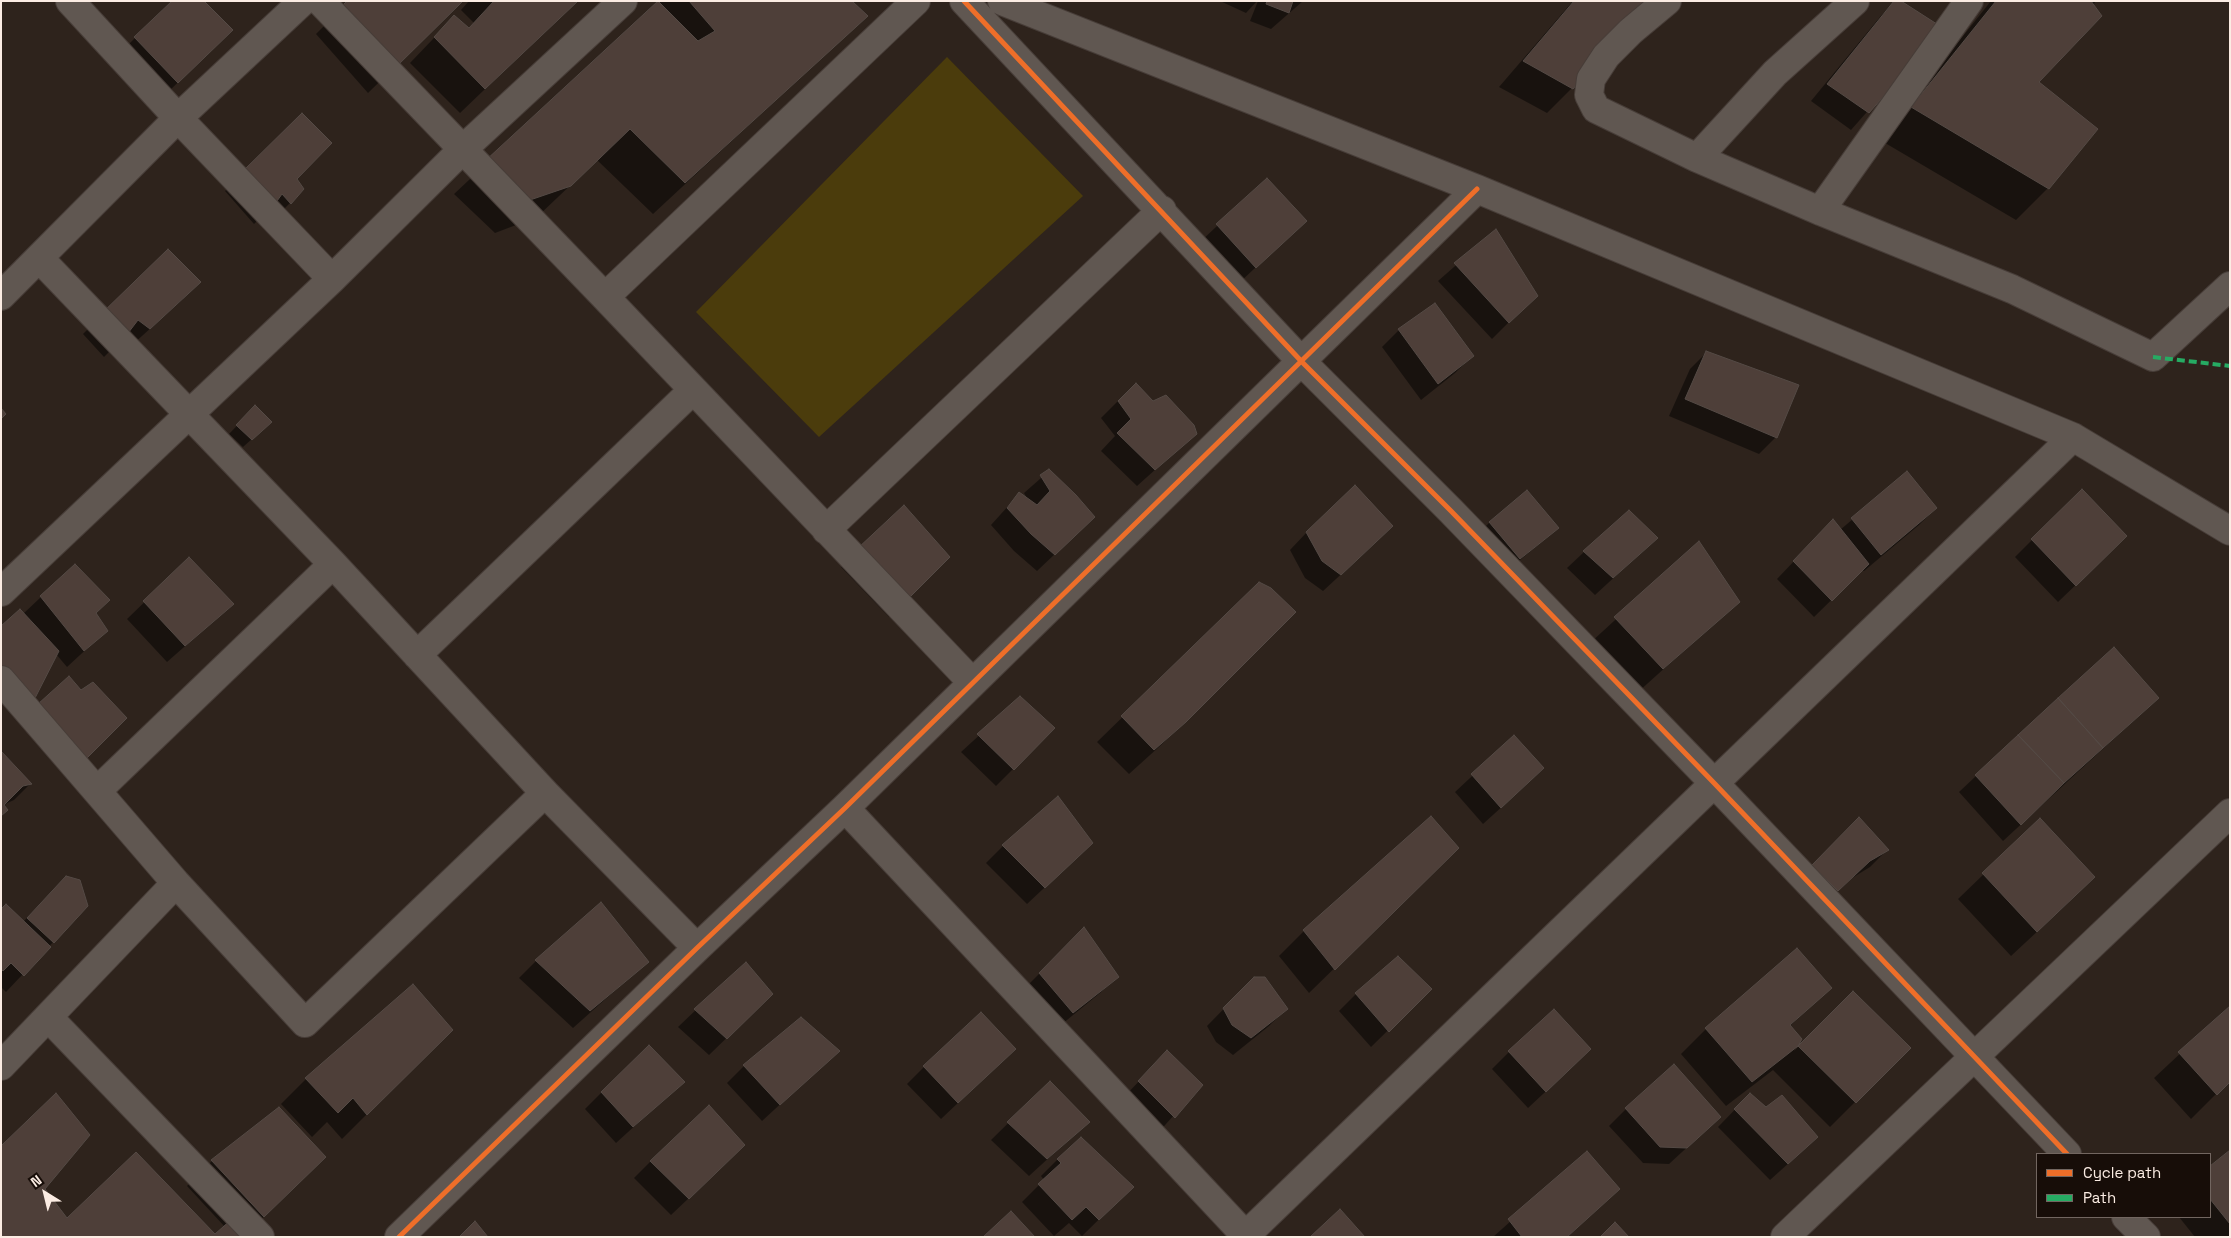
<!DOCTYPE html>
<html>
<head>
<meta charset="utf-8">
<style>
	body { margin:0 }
	#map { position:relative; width:2231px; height:1238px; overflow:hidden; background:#2e231c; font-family:"Space Grotesk",sans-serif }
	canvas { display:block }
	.frame { position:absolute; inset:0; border:2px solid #fbece3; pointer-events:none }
	.legend { position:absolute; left:2036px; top:1153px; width:175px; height:65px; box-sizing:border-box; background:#170d08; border:1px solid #726660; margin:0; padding:6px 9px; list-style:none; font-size:15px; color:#fbece3 }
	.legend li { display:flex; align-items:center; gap:10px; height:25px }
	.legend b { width:25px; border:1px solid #726660 }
	.north { position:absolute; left:20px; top:1168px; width:50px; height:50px; -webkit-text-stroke:4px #170d08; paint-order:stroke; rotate:324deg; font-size:14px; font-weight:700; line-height:20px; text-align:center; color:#fbece3 }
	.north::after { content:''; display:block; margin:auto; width:18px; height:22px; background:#fbece3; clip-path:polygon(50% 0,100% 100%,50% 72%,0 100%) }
</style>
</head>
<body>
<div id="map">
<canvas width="2231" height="1238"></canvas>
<div class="frame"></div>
<ul class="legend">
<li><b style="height:6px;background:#ee6e29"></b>Cycle path</li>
<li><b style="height:6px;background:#26ab63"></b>Path</li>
</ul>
<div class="north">N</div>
</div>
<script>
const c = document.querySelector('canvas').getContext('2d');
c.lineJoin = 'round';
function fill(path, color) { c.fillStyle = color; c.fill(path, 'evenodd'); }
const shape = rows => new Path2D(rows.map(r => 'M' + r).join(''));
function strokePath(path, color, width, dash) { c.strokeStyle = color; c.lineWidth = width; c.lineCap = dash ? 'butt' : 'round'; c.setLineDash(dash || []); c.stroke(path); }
fill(shape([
	[947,57,1083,196,819,437,696,312]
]), '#4b3c0c');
fill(shape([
	[349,1,462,1,368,93,316,34],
	[469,1,577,1,460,113,410,63,454,17,468,29,474,23,461,10],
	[657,1,851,1,866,16,653,214,597,160,537,217,495,233,454,194,653,8],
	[1220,1,1257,1,1246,13],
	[1258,1,1303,1,1271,29,1250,21],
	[1573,1,1645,1,1572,88,1547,113,1499,87],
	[1895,1,1941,28,1851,130,1811,101,1880,17],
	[1991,1,2096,1,2037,82,2048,188,2016,220,1880,140],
	[135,38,214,47,161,99,118,55],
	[302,115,290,203,273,220,266,212,254,224,225,191],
	[1267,179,1305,221,1238,284,1200,242],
	[1495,231,1536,295,1492,339,1438,281],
	[183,299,132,345,121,340,104,357,83,334,100,317],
	[1434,305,1472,356,1455,373,1421,400,1382,347,1399,330],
	[1707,352,1776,437,1759,454,1669,416,1690,369],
	[1118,401,1152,403,1195,434,1137,486,1101,451,1115,436,1101,418],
	[255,407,262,430,243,447,229,434],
	[1049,471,1076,534,1037,571,1014,551,991,525,1019,494,1028,500,1024,493],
	[1907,473,1936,508,1919,525,1864,571,1862,570,1814,617,1777,579,1816,538,1840,530],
	[1490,522,1557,528,1503,575,1473,539],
	[1307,532,1375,543,1323,591,1305,578,1290,550],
	[1657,538,1595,595,1567,568,1584,552],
	[2032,540,2109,553,2058,602,2015,557],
	[1699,543,1738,602,1637,693,1590,643],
	[858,550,949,557,889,617,841,567],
	[189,559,233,604,167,662,127,619],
	[1259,584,1294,612,1160,746,1129,774,1097,742],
	[41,597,109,600,95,614,106,631,67,667,56,654,1,700,1,628,23,614],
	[1020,698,1054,728,996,786,961,752],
	[2158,698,2003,841,1959,792,1976,776],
	[1514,737,1526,785,1483,824,1455,792],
	[1,753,30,784,14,800,3,805],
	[1859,818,1887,850,1870,867,1852,878,1821,907,1796,883],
	[2040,820,2069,902,2011,956,1958,899],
	[1003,846,1074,860,1027,904,986,863],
	[1432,873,1309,993,1279,956,1304,931],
	[49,895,87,906,6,992,1,987,1,911,23,922],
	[1084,929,1117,976,1100,993,1056,1029,1023,990],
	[1797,950,1830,988,1790,1026,1801,1039,1794,1051,1853,993,1909,1048,1830,1127,1773,1070,1726,1106,1681,1054,1706,1029],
	[536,961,647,962,573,1028,519,978],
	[745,963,772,994,709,1055,678,1027],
	[1254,978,1286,1009,1269,1026,1233,1055,1216,1042,1207,1026],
	[413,986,451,1030,342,1139,327,1122,312,1137,281,1104,306,1079],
	[1430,989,1371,1047,1339,1011,1356,994],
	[2230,1007,2230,1080,2191,1119,2154,1078],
	[838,1051,762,1121,727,1083,744,1066],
	[1167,1052,1201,1085,1157,1134,1122,1099],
	[1509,1052,1573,1066,1528,1108,1492,1069],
	[997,1066,941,1119,907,1084,924,1067],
	[683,1082,616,1143,585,1109,602,1092],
	[1050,1082,1088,1122,1029,1176,991,1140],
	[1750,1094,1765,1108,1800,1153,1770,1180,1718,1127],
	[279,1109,300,1182,244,1236,1,1237,44,1189,66,1220,215,1235,225,1227,187,1186,212,1161],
	[1626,1109,1720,1117,1669,1164,1643,1163,1609,1126],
	[2230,1151,2230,1237,2195,1237,2179,1217,2210,1217,2210,1168],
	[1587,1153,1618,1189,1601,1206,1567,1237,1493,1237],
	[1058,1159,1132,1187,1082,1236,1069,1223,1054,1236,1022,1202,1044,1180,1041,1176],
	[651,1161,727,1162,671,1215,634,1178]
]), '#0007');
const building = shape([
	[172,1,204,1,233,30,178,83,134,37,172,1],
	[347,1,463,1,394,69,340,8,347,1],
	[494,1,578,1,485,89,434,37,454,15,469,28,494,1],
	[658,1,698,41,715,31,689,1,852,1,868,16,685,183,630,129,571,186,527,201,485,161,658,1],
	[1267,1,1293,1,1289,13,1266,4,1267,1],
	[1574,1,1647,1,1573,89,1523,61,1574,1],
	[1894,1,1901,1,1943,28,1869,113,1827,84,1894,1],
	[1996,1,2091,1,2102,16,2039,82,2098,129,2049,189,1911,107,1996,1],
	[302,113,332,143,297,179,304,189,291,204,282,194,272,208,241,173,302,113],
	[1267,178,1307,221,1256,268,1216,224,1267,178],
	[1496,229,1538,296,1509,323,1454,263,1496,229],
	[168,249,201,282,150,329,138,320,122,341,99,316,168,249],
	[1435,303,1474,356,1438,384,1398,329,1435,303],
	[1706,351,1799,385,1777,438,1685,399,1706,351],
	[1136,383,1153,401,1166,395,1194,425,1197,434,1155,470,1117,433,1131,419,1118,401,1136,383],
	[255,405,272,422,252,440,236,425,255,405],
	[1,408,6,414,1,419,1,408],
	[1049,469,1076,495,1095,517,1055,555,1031,534,1007,508,1019,492,1037,505,1050,491,1040,475,1049,469],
	[1907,471,1937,508,1881,555,1851,518,1907,471],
	[1355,485,1393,526,1341,575,1322,561,1306,532,1355,485],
	[2082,489,2127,536,2076,586,2031,539,2082,489],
	[1527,490,1559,528,1520,559,1489,522,1527,490],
	[904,505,950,557,906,601,857,549,904,505],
	[1629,510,1658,538,1613,578,1583,551,1629,510],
	[1833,519,1869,564,1832,601,1793,561,1833,519],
	[1699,541,1740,602,1663,669,1614,617,1699,541],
	[189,557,234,604,185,646,143,601,189,557],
	[75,564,110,600,96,613,108,631,84,651,40,596,75,564],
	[1259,582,1271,588,1296,612,1186,722,1154,750,1121,716,1259,582],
	[20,609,59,651,34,700,1,665,1,626,20,609],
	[2114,647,2159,698,2103,748,2058,698,2114,647],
	[69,676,81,690,93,682,127,718,87,758,38,704,69,676],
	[1020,696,1055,728,1014,770,977,734,1020,696],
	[2058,698,2103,748,2064,783,2018,735,2058,698],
	[1514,735,1544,768,1501,808,1471,774,1514,735],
	[2018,735,2064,783,2021,825,1975,775,2018,735],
	[1,751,32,784,23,786,4,805,8,810,1,816,1,751],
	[1058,796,1093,843,1045,888,1002,845,1058,796],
	[1431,816,1459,848,1335,970,1303,930,1431,816],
	[1859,817,1889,850,1870,861,1838,891,1812,865,1859,817],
	[2040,818,2095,877,2037,932,1982,873,2040,818],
	[66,876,80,880,88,906,54,943,27,918,66,876],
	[601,902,649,962,590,1011,535,960,601,902],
	[6,904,51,947,24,976,11,963,3,971,1,969,1,909,6,904],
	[1084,927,1119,977,1073,1013,1039,973,1084,927],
	[1797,948,1832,988,1790,1025,1802,1039,1798,1046,1752,1082,1705,1028,1797,948],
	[1398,956,1432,989,1389,1032,1355,993,1398,956],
	[746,962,773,994,727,1039,694,1009,746,962],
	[1254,977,1265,977,1288,1009,1251,1038,1232,1025,1223,1008,1254,977],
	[413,984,453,1030,367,1115,353,1098,338,1113,305,1078,413,984],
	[1853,991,1911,1048,1856,1103,1798,1046,1853,991],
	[2230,1006,2230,1082,2217,1095,2178,1052,2230,1006],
	[1554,1009,1591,1049,1546,1092,1508,1051,1554,1009],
	[981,1012,1016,1049,958,1103,923,1066,981,1012],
	[801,1017,840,1051,780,1105,743,1065,801,1017],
	[649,1045,685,1082,633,1127,601,1092,649,1045],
	[1167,1050,1203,1085,1175,1118,1138,1081,1167,1050],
	[1674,1064,1721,1117,1687,1148,1660,1147,1625,1108,1674,1064],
	[1050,1081,1090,1122,1047,1159,1007,1122,1050,1081],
	[56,1093,90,1135,45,1189,67,1218,136,1152,215,1234,232,1219,247,1237,1,1237,1,1146,56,1093],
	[1750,1093,1766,1107,1782,1095,1818,1137,1788,1164,1734,1109,1750,1093],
	[709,1105,745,1145,689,1199,650,1161,709,1105],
	[279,1107,326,1157,264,1217,211,1160,279,1107],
	[1081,1137,1134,1187,1099,1220,1086,1207,1072,1220,1038,1184,1061,1163,1057,1159,1081,1137],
	[2230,1150,2230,1224,2210,1199,2210,1166,2230,1150],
	[1587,1151,1620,1189,1567,1237,1522,1237,1508,1219,1587,1151],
	[1340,1209,1365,1237,1310,1237,1340,1209],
	[1011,1211,1035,1237,983,1237,1011,1211],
	[475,1221,488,1237,459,1237,475,1221],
	[1615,1222,1629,1237,1600,1237,1615,1222]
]);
fill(building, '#4e3f39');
strokePath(building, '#544a45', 1);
const street = shape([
	[70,1,178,118,332,279],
	[320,1,605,297,972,682],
	[964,1,1302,362,1451,511,1715,784,2067,1154],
	[1002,1,1477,189,2073,437,2230,531],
	[1667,1,1631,31,1606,56,1591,79,1589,95,1596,109,1697,158,1820,211,2012,289,2153,357,2230,286],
	[1697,158,1775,73,1855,1],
	[1820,211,1969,1],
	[40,259,333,564,545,793,697,948],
	[1,296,178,118,303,1],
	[605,297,916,1],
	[826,530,1162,210],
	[1,592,332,279,463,149,623,1],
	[417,655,693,390],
	[1,680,176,883,305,1023,545,793],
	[98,790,333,564],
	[845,808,1247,1237],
	[48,1017,260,1237],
	[1,1066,176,883],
	[2126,1217,2146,1237],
	[399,1237,697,948,845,808,1477,189],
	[1244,1237,2073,437],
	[1785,1237,2230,813]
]);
strokePath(street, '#473d38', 30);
strokePath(street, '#605751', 28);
strokePath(shape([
	[2153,357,2230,366]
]), '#26ab63', 4, [8, 4]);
strokePath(shape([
	[964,1,1302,362,1451,511,1715,784,2067,1154],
	[399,1237,697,948,845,808,1477,189]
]), '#ee6e29', 5);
</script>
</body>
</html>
